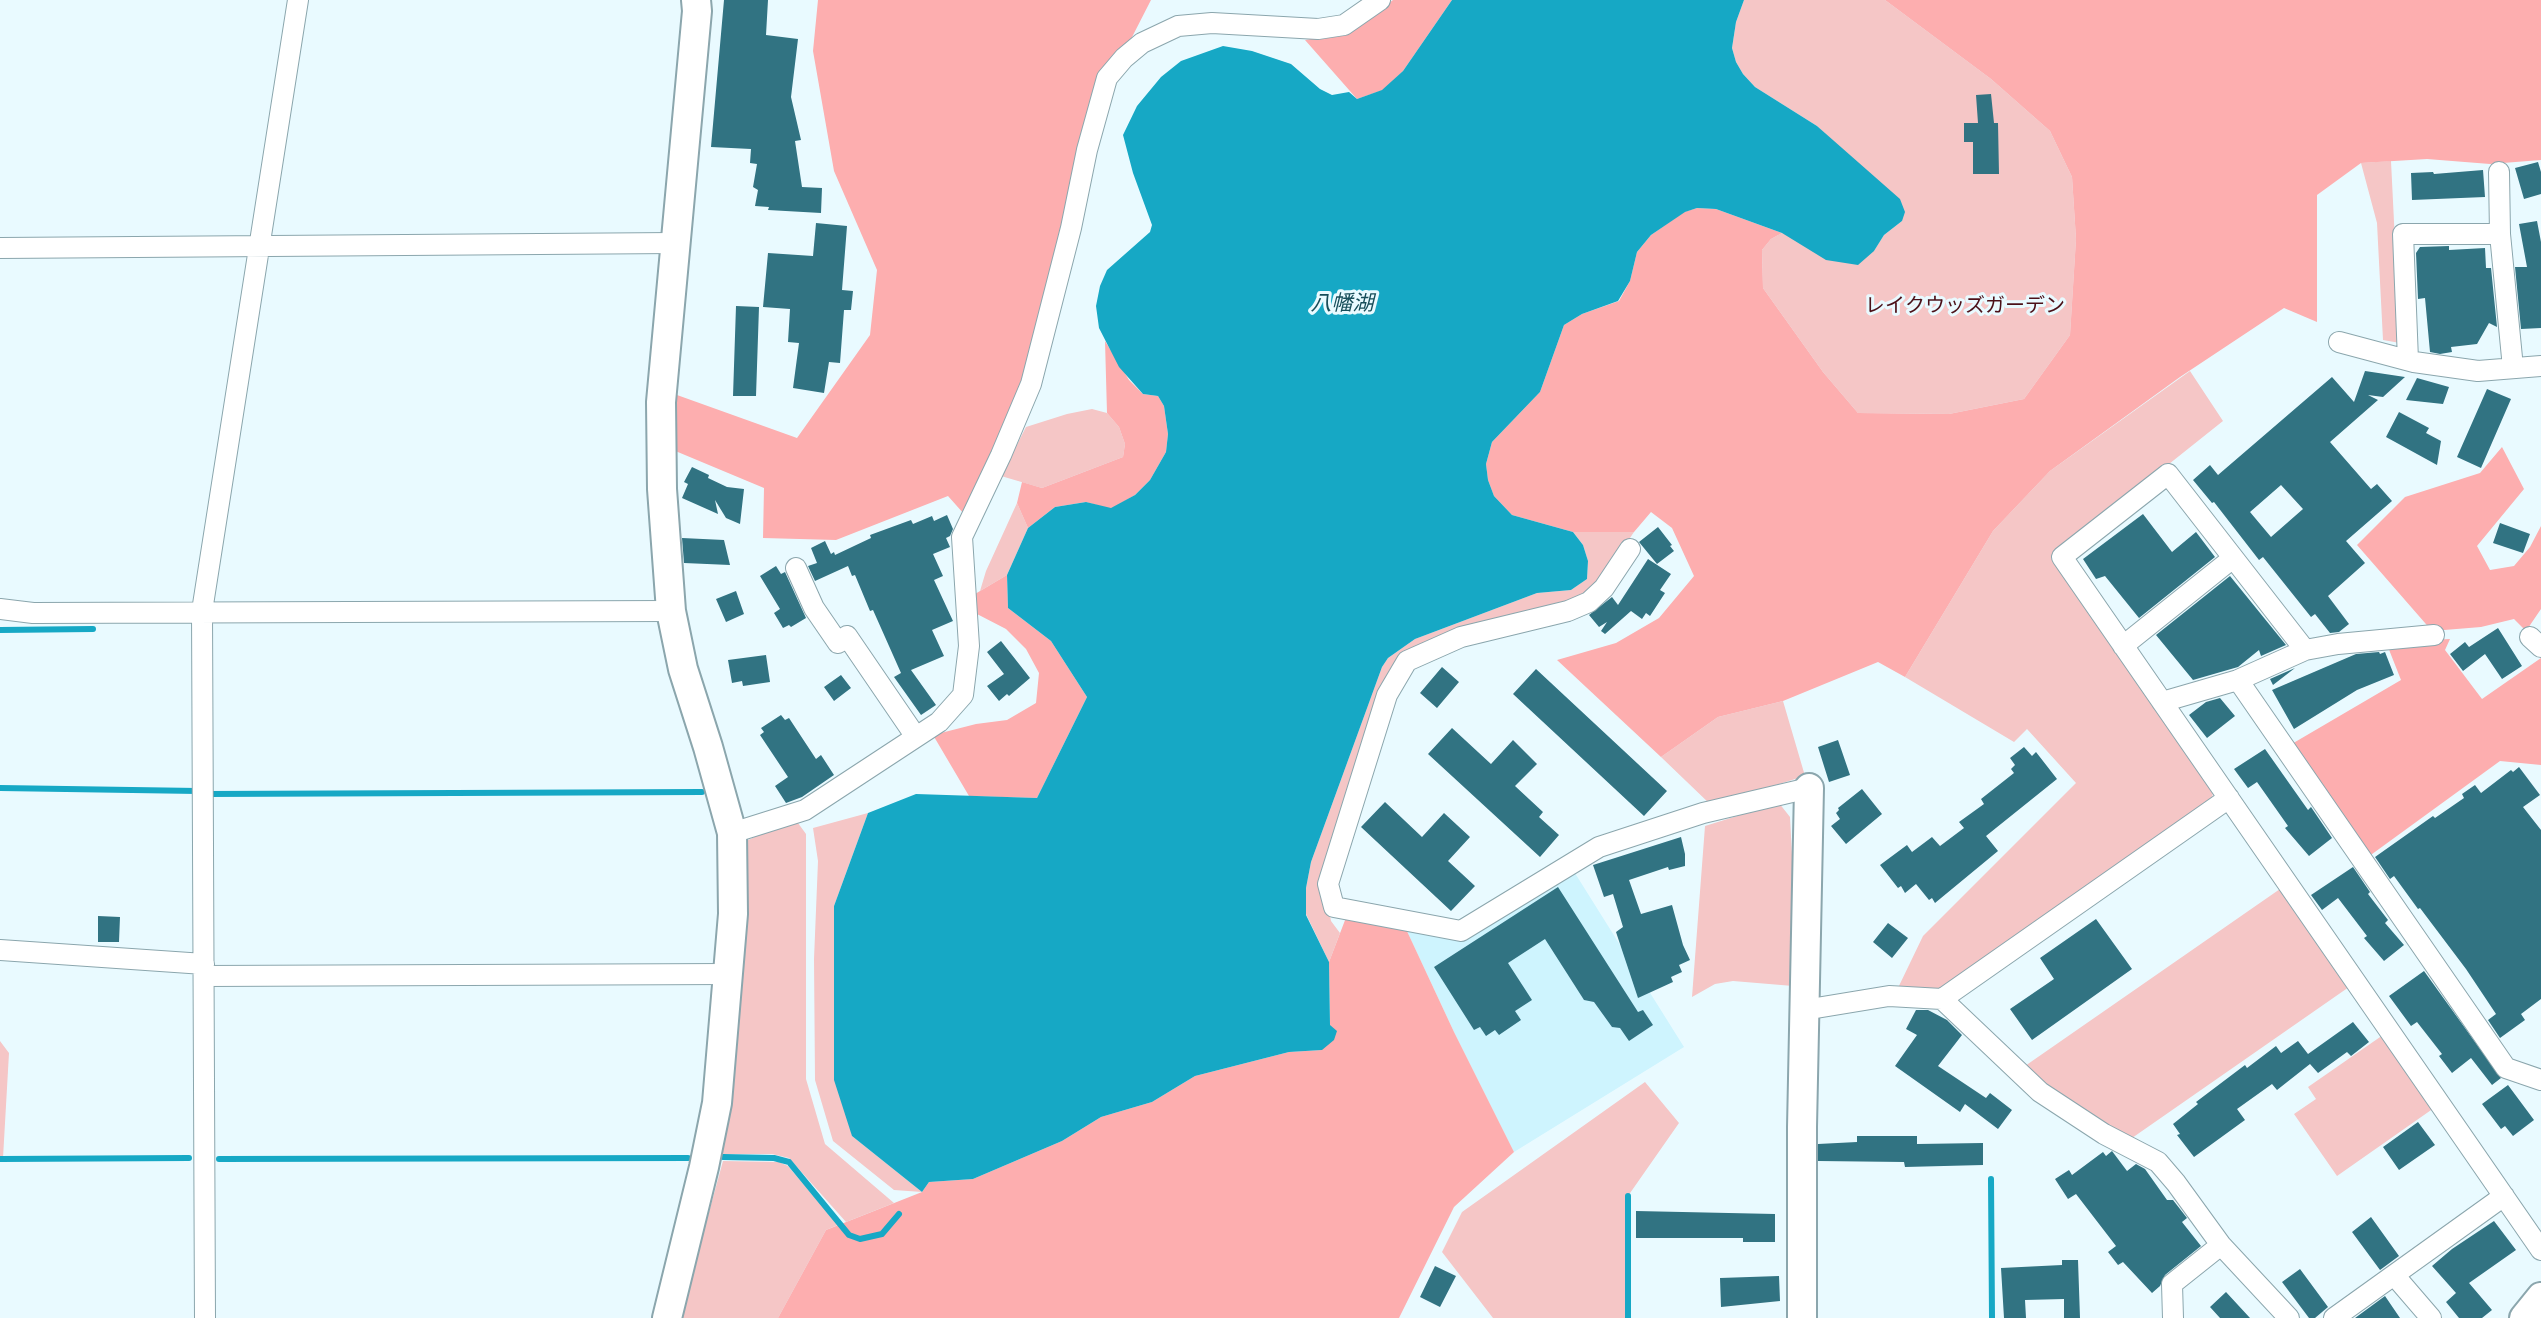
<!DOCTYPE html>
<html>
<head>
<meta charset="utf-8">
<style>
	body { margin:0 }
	canvas { display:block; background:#e9faff }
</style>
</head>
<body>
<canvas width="2541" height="1318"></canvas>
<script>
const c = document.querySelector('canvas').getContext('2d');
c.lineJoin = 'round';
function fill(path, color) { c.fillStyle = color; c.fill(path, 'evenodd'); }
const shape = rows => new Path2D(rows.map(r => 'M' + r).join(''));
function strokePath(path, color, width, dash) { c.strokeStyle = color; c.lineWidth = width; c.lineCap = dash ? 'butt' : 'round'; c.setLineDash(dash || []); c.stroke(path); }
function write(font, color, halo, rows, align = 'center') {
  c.font = font + ' Barlow,"Noto Sans JP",sans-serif'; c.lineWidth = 6; c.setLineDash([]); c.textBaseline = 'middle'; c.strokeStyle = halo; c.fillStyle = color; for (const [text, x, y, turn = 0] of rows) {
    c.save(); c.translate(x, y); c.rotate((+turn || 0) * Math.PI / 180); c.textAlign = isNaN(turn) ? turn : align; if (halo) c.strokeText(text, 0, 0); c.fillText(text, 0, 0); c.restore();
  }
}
fill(shape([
	[1573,870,1684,1047,1514,1152,1454,1032,1406,929,1465,940]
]), '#cef4fe');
fill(shape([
	[1744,0,1885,0,1991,79,2050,131,2072,177,2076,239,2070,335,2024,399,1949,414,1858,413,1823,372,1763,288,1762,250,1771,239,1782,233,1874,251,1884,235,1902,221,1857,163,1817,126,1755,87,1743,74,1736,62,1732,48,1736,22],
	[2391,161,2400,343,2383,340,2377,223,2361,163],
	[2190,371,2223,421,2051,558,2213,792,2212,799,1934,994,1897,990,1923,936,2076,783,2027,729,2014,742,1905,677,1993,531,2050,471],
	[1092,409,1107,413,1119,427,1125,444,1123,457,1042,488,1001,476,1026,427,1067,414],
	[1017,503,1028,528,1007,575,980,591,986,571],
	[1573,532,1634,532,1603,578,1585,597,1406,655,1323,878,1331,921,1340,933,1329,962,1306,914,1306,888,1311,862,1382,667,1388,658,1415,639,1537,593,1571,590,1587,579,1588,561,1583,545],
	[1783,701,1805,776,1711,805,1661,757,1718,717],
	[1779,803,1790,817,1795,912,1793,986,1733,981,1715,984,1692,997,1705,826],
	[868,813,834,906,852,1136,922,1192,894,1190,833,1141,815,1080,814,959,818,861,813,828],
	[789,821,798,823,806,834,806,1079,825,1144,894,1203,846,1222,789,1158,772,1154,722,1154,736,1041,744,842],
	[2280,889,2349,987,2132,1138,2099,1121,2044,1087,2025,1066],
	[2383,1035,2434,1108,2337,1176,2294,1114,2316,1099,2308,1087],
	[0,1041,9,1053,3,1158,0,1159],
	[1645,1082,1679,1123,1628,1196,1628,1318,1493,1318,1442,1252,1462,1212],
	[723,1161,779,1162,788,1166,838,1225,826,1230,778,1318,680,1318]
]), '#f5c6c6');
fill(shape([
	[818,0,1151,0,1129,43,1102,74,1042,317,1015,403,964,514,948,496,836,540,763,538,764,488,673,450,677,395,797,438,870,335,877,270,834,171,813,51],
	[1393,0,1452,0,1403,71,1383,90,1357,99,1305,40,1348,33],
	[1885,0,2541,0,2541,160,2490,164,2427,159,2361,163,2317,195,2317,322,2284,308,2180,377,2050,471,1993,531,1905,677,1878,662,1783,701,1718,717,1661,757,1557,660,1616,643,1659,618,1694,576,1672,528,1651,512,1634,532,1573,532,1512,515,1494,496,1488,480,1486,464,1492,442,1540,392,1564,325,1582,314,1619,301,1630,281,1637,252,1651,235,1684,212,1697,208,1716,209,1782,233,1771,239,1762,250,1763,288,1823,372,1858,413,1949,414,2024,399,2070,335,2076,239,2072,177,2050,131,1991,79],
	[1105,341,1129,380,1143,394,1158,396,1164,406,1168,434,1166,452,1150,480,1135,495,1111,509,1086,502,1055,507,1028,528,1017,503,1022,482,1042,488,1123,457,1125,444,1119,427,1107,413],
	[2502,447,2524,489,2477,546,2490,570,2514,566,2530,547,2541,526,2541,609,2526,631,2514,619,2481,627,2432,631,2357,545,2405,497,2480,473],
	[1007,575,1008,608,1051,641,1087,697,1037,798,969,796,933,735,976,724,1007,720,1036,703,1039,673,1026,649,1006,629,977,614,975,594],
	[2450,639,2445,650,2482,699,2541,658,2541,765,2500,761,2368,857,2290,745,2401,680,2386,642],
	[1347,915,1406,929,1454,1032,1514,1152,1454,1207,1399,1318,778,1318,826,1230,922,1192,929,1182,973,1179,1062,1141,1101,1117,1152,1102,1195,1076,1289,1052,1322,1050,1330,1025,1329,962]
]), '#fdaeaf');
fill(shape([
	[1452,0,1744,0,1736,22,1732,48,1736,62,1743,74,1755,87,1817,126,1900,199,1905,212,1902,221,1884,235,1874,251,1858,265,1826,260,1782,233,1716,209,1697,208,1685,212,1651,235,1637,252,1630,281,1618,301,1582,314,1564,325,1540,392,1492,442,1486,464,1488,480,1494,496,1512,515,1573,532,1583,545,1588,561,1587,579,1571,590,1537,593,1415,639,1388,658,1382,667,1311,862,1306,888,1306,915,1329,962,1330,1025,1337,1031,1334,1040,1322,1050,1289,1052,1195,1076,1152,1102,1101,1117,1062,1141,973,1179,929,1182,922,1192,852,1136,834,1080,834,906,868,813,916,794,1037,798,1087,697,1051,641,1008,608,1007,575,1028,528,1055,507,1086,502,1111,508,1135,495,1150,480,1166,452,1168,434,1164,406,1158,396,1143,394,1119,367,1099,328,1096,306,1100,286,1107,270,1150,232,1152,225,1133,173,1123,135,1137,106,1161,77,1181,61,1223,46,1252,51,1291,64,1320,89,1332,95,1349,92,1357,99,1382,90,1403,71]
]), '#16a8c5');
strokePath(shape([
	[0,630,93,629],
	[0,788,198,791],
	[207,794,702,792],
	[723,1157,774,1158,789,1162,849,1235,860,1239,882,1234,899,1214],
	[0,1159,189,1158],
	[219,1159,688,1158],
	[1991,1179,1992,1318],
	[1628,1196,1628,1318]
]), '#16a8c5', 6);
fill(shape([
	[724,0,768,0,766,35,798,39,791,97,801,140,795,141,802,187,822,188,821,213,768,210,769,207,755,206,758,190,753,187,757,164,750,163,751,149,711,147],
	[1991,94,1994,123,1998,123,1999,174,1973,174,1973,142,1964,142,1964,123,1978,123,1976,95],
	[2538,162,2541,172,2541,194,2524,199,2515,168],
	[2483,170,2485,197,2412,200,2411,173,2433,172,2434,174],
	[2537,221,2541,242,2541,328,2521,329,2515,267,2527,267,2519,224],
	[816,223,847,226,842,290,853,291,851,310,844,310,840,363,829,362,824,393,793,388,799,343,788,342,790,309,763,307,768,253,813,256],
	[2449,246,2449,250,2485,248,2486,268,2491,268,2497,327,2489,323,2477,344,2451,347,2452,352,2440,354,2430,352,2425,298,2418,299,2416,253,2420,247],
	[736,306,759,307,756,396,733,396],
	[2365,371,2405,377,2383,397,2368,395,2378,400,2330,442,2371,489,2377,484,2392,501,2346,541,2365,563,2328,596,2349,624,2339,632,2330,633,2315,614,2311,617,2263,557,2259,560,2214,502,2212,503,2193,480,2210,465,2218,475,2332,377,2354,402],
	[2281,485,2303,509,2271,537,2250,512],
	[2417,378,2449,387,2443,404,2406,400],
	[2487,389,2511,399,2481,468,2457,457],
	[2399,412,2429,428,2426,433,2441,441,2437,465,2386,437],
	[692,467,709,475,708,478,727,487,744,489,740,524,726,518,715,500,718,514,682,498,688,484,684,482],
	[2143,514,2172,552,2196,532,2215,557,2139,618,2105,576,2096,579,2083,559],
	[947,515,953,529,950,536,946,538,950,547,933,554,943,576,934,580,953,621,932,630,944,656,911,670,936,705,921,715,894,677,901,673,873,610,870,611,855,575,852,576,848,566,815,581,808,566,817,563,811,548,825,541,831,554,834,552,835,555,871,538,870,535,911,520,913,524,932,516,934,521],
	[2500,523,2530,534,2523,553,2493,543],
	[1658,527,1672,545,1670,546,1674,551,1657,564,1639,542],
	[682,538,724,540,730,565,684,563],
	[1648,559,1671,574,1660,590,1665,593,1650,616,1646,613,1642,619,1631,611,1605,634,1601,631,1607,622,1599,627,1589,615,1612,597,1618,605],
	[776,566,781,574,785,572,806,618,791,627,789,625,783,628,774,613,780,609,760,576],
	[2230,576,2286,645,2261,656,2259,650,2238,667,2193,680,2156,635],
	[736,591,744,614,726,622,716,599],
	[2498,628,2522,666,2502,679,2485,654,2463,671,2450,654,2465,642,2469,647],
	[1001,641,1030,678,1009,696,1007,694,999,701,987,686,1004,674,987,652],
	[2379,652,2380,654,2385,652,2394,675,2357,690,2294,729,2272,690,2356,654],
	[766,655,770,682,743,686,742,681,732,683,728,660],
	[1442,667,1459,682,1437,708,1420,693],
	[2295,668,2273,685,2270,679],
	[1536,669,1667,791,1644,816,1513,694],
	[841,675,851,688,834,701,824,687],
	[2220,698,2235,716,2207,738,2189,715,2206,702],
	[781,715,785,720,789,718,816,759,821,755,834,775,802,797,786,803,775,786,788,777,760,735,764,732,761,728],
	[1452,728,1491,764,1513,740,1537,764,1515,786,1543,812,1539,817,1559,835,1540,857,1428,754],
	[1838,740,1850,775,1829,782,1818,747],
	[2024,747,2032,756,2036,752,2057,779,1986,836,1998,851,1935,903,1932,898,1929,900,1916,884,1905,893,1901,886,1898,888,1880,865,1907,845,1912,852,1932,837,1940,846,1964,828,1959,822,1984,804,1981,799,2014,773,2011,769,2015,765,2010,758],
	[2265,749,2308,810,2311,807,2332,838,2309,856,2285,828,2288,826,2257,782,2248,788,2234,769],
	[2519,767,2540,795,2523,807,2541,830,2541,999,2521,1014,2525,1020,2500,1038,2488,1020,2496,1014,2466,969,2420,908,2418,909,2394,876,2390,879,2375,857,2433,816,2435,818,2464,798,2462,794,2475,785,2481,793,2511,770,2513,772],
	[1862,789,1882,814,1846,844,1831,826,1840,819,1836,813,1839,810,1838,808],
	[1385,802,1422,837,1444,813,1470,837,1448,861,1475,886,1451,911,1361,827],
	[1681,837,1685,854,1685,866,1669,870,1668,867,1629,880,1641,914,1672,905,1683,945,1690,960,1679,965,1682,972,1671,977,1673,982,1638,998,1616,932,1623,927,1613,894,1604,897,1593,865],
	[2353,867,2370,892,2368,894,2388,920,2385,923,2404,945,2384,961,2364,938,2367,936,2338,898,2322,910,2311,895],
	[1558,887,1638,1012,1643,1010,1653,1025,1629,1041,1620,1028,1612,1027,1594,1002,1584,1000,1545,939,1508,963,1532,1000,1515,1011,1521,1020,1499,1035,1495,1030,1486,1036,1480,1027,1474,1030,1434,967],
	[98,916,120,917,119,942,98,942],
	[2096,919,2132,969,2032,1040,2010,1009,2054,979,2040,958],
	[1888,923,1908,938,1892,958,1873,942],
	[2424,971,2501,1078,2492,1085,2471,1058,2452,1073,2439,1056,2442,1054,2417,1022,2411,1026,2389,996],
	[1916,1010,1928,1010,1947,1020,1962,1035,1938,1066,1986,1098,1990,1093,2012,1110,1998,1129,1965,1104,1960,1112,1895,1066,1917,1035,1906,1029],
	[2353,1022,2369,1042,2351,1056,2347,1052,2318,1073,2310,1064,2277,1090,2272,1084,2237,1109,2245,1120,2194,1157,2177,1135,2180,1134,2173,1124,2198,1104,2196,1102,2245,1065,2247,1068,2276,1046,2281,1053,2298,1041,2308,1054],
	[2508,1085,2534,1120,2513,1136,2505,1126,2501,1129,2482,1104],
	[2418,1122,2435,1145,2399,1170,2383,1147],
	[1857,1136,1917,1136,1917,1144,1983,1143,1983,1165,1905,1167,1904,1162,1818,1161,1818,1144,1857,1142],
	[2112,1151,2127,1171,2136,1164,2145,1169,2167,1200,2173,1200,2187,1218,2182,1222,2201,1246,2165,1275,2160,1286,2152,1293,2123,1262,2118,1265,2108,1252,2116,1246,2076,1194,2068,1199,2055,1179,2069,1170,2072,1175,2103,1152,2106,1156],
	[1636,1211,1775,1214,1775,1242,1743,1242,1743,1238,1636,1238],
	[2371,1217,2399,1256,2380,1270,2352,1232],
	[2494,1221,2516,1250,2469,1283,2492,1310,2482,1318,2459,1318,2446,1302,2456,1293,2432,1266,2452,1249],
	[2062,1260,2078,1260,2080,1318,2064,1318,2064,1299,2025,1300,2026,1318,2004,1318,2001,1268,2062,1265],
	[1435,1266,1456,1276,1440,1307,1420,1297],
	[2300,1269,2328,1307,2315,1318,2309,1318,2282,1282],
	[1779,1276,1780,1301,1721,1307,1720,1278],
	[2226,1292,2250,1318,2220,1318,2210,1307],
	[2385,1296,2400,1318,2355,1318]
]), '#317382');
const street = shape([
	[2499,172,2500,234],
	[0,248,675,243],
	[2339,342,2414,362,2478,371,2541,366],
	[2408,360,2403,234,2500,234,2513,368],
	[1630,549,1604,588,1589,602,1568,611,1461,637,1407,661,1387,695,1328,884,1334,907,1461,931,1599,847,1703,813,1809,788],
	[796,568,814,608,838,643,847,636,916,737],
	[0,609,33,613,671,611],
	[2530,637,2541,647],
	[2123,646,2233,558],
	[2305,650,2168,474,2062,557,2541,1250],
	[2238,680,2506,1068,2541,1080],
	[2162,702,2238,680,2305,650,2338,644,2434,635],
	[732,833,805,810,939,722,963,695,969,646,962,537,1001,455,1031,384,1071,228,1087,150,1107,78,1124,58,1142,43,1178,26,1212,23,1318,29,1344,25,1380,0],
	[0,950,204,964],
	[204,976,729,974],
	[1942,999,2040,1092,2104,1134,2158,1162,2176,1183,2221,1245,2289,1318],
	[1804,1010,1889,996,1942,999,2229,798],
	[2394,1275,2431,1318],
	[205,1318,202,611,298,0],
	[2173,1318,2172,1284,2221,1245],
	[2334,1318,2504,1196]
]);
const secondary = shape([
	[667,1318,704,1167,717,1103,733,914,732,833,708,747,683,669,671,611,662,489,661,402,697,11,696,0],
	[1802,1318,1802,1127,1809,788],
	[2524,1318,2541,1297]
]);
strokePath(street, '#8ba6ad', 22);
strokePath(secondary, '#8ba6ad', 32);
strokePath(street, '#fff', 20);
strokePath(secondary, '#fff', 28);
write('20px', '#4b1018', '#e9faff', [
	["レイクウッズガーデン",1965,305]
]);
write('italic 21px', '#174d59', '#e9faff', [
	["八幡湖",1342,303]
]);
</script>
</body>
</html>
